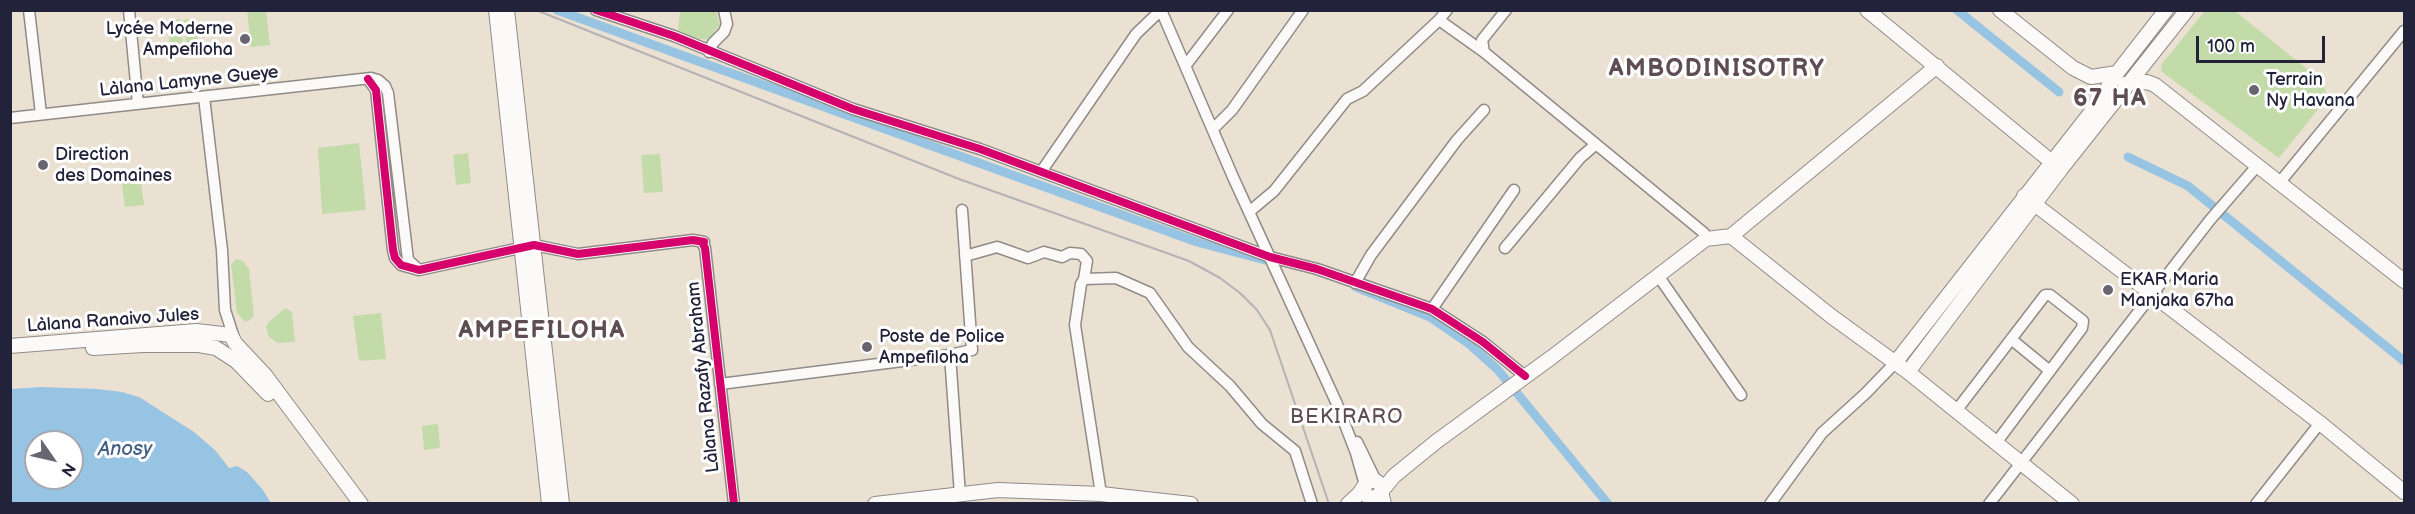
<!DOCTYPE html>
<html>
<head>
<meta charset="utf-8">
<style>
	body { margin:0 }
	#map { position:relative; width:2415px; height:514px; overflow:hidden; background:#ebe1d3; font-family:"Balsamiq Sans",sans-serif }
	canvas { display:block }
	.frame { position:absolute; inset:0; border:12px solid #22223b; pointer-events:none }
	.north { position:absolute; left:24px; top:430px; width:60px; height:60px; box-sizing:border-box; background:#fff; border:2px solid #a7a7b1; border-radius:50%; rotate:124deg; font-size:16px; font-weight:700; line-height:24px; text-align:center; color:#22223b }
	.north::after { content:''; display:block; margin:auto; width:21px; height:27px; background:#686570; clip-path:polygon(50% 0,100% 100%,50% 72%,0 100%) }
	.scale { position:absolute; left:2196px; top:36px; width:129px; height:27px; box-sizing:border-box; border:3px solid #22223b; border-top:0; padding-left:8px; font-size:18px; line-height:21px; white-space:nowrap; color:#22223b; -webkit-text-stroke:4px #fff; paint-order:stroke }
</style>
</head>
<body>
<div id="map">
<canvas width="2415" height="514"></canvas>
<div class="frame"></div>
<div class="north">N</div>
<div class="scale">100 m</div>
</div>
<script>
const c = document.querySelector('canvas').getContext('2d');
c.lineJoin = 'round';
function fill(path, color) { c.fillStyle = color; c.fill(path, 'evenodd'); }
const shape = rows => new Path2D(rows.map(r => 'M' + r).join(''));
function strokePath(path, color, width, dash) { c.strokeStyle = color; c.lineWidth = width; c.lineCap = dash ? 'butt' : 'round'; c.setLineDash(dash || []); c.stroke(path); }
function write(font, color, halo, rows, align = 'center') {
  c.font = font + ' "Balsamiq Sans",sans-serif'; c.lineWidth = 6; c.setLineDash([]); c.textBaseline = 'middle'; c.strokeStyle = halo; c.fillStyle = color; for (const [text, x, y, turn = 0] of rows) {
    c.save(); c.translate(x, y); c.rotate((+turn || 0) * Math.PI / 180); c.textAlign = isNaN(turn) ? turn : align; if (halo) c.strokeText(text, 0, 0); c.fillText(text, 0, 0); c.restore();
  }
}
fill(shape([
	[247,11,266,11,270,45,251,47],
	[680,11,716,11,720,24,709,40,686,37,678,32],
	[2205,11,2235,11,2322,81,2328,97,2279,158,2162,72,2161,65],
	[195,18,198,41,186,43,183,20],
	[180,19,183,43,170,45,167,21],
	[359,143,366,210,322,214,318,148],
	[468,153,471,183,456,185,453,155],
	[660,154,663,192,644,193,641,155],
	[139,168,144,205,125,207,120,171],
	[236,259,243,261,249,269,254,315,250,320,245,322,237,313,231,265],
	[285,308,292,312,295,342,278,343,269,337,266,327,268,323],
	[381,313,386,359,359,361,353,316],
	[438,424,440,448,424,450,422,426]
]), '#c2dba9');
fill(shape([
	[41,387,98,389,122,392,139,397,194,432,216,451,229,468,237,466,247,472,263,490,271,503,11,503,11,389],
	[36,442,72,442,72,478,36,478]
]), '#97c4e2');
strokePath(shape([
	[557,10,1197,242,1265,260],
	[1957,10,2059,92],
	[2128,157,2188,186,2404,361],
	[1356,287,1430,317,1468,343,1498,370,1608,504]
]), '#97c4e2', 9);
const street = shape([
	[29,10,41,114],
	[129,10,138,104],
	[596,10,674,36,853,109,980,149,1270,257,1317,269,1432,309,1483,342,1525,376],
	[1161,10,1233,177,1337,404,1356,453,1365,485],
	[1506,10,1482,40,1484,52,1704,233,1706,239],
	[1439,20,1484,52],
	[709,52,713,43,724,32,727,24,724,10],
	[1186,65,1228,10],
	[368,79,376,90,393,250,395,258,401,265,419,270,534,245,578,254,693,240,704,242,703,244,705,248,734,504],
	[204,97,222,250,225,310,234,338],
	[10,118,371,78,378,80,385,86,388,93,408,260,419,270],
	[1213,129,1232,110,1303,10],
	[1041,172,1136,34,1161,10],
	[2280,182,2404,31],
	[1249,212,1274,191,1347,99,1363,91,1439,20,1447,10],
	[1505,248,1580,158,1595,145],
	[965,256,997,247,1028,258,1044,252,1062,257,1070,253,1081,254,1087,261,1084,279],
	[1659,277,1741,395],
	[1355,283,1371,255,1457,140,1484,110],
	[1432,309,1514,190],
	[2011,339,2050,371],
	[950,355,960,495],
	[720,384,950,355,972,350,962,210],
	[1956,411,2045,295,2050,295,2083,321,2082,328,1996,443],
	[1357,442,1376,481],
	[1101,494,1075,325,1081,284,1084,279,1116,278,1150,293,1188,347,1230,386,1262,424,1295,451,1312,504],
	[1770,504,1822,433,1866,393,1895,363],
	[1989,504,2210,220,2257,166],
	[2256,504,2320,423]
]);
const secondary = shape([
	[496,10,549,504],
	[507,10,562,504],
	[1867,10,2059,168],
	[2000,10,2073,68,2091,77,2117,73],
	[2125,84,2147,82,2155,85,2404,281],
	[2024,196,2320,423,2404,492],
	[1731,236,1831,316,1908,372,2072,504],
	[10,346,196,331,231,335,235,343,265,375,361,504],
	[93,348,143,345,199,345,216,348,236,361,268,394],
	[1895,363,2095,107,2117,73,2166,10],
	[1908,372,2061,169,2187,10],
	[875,504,998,490,1101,494,1191,504],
	[1348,504,1359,494,1365,485,1370,481,1376,481,1380,484,1382,490,1380,495,1372,498,1367,496,1364,491,1365,485],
	[1384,504,1381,492,1394,476,1437,441,1552,357,1706,239,1731,236,1937,66]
]);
strokePath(street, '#908b88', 13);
strokePath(secondary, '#908b88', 16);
strokePath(street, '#fcfaf8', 10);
strokePath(secondary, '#fcfaf8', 14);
strokePath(shape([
	[536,10,959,179,1189,261,1220,278,1240,293,1257,310,1270,330,1329,504]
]), '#b4b2b4', 2);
strokePath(shape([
	[596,10,674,36,853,109,980,149,1270,257,1317,269,1432,309,1483,342,1525,376],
	[368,79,376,90,393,250,395,258,401,265,419,270,534,245,578,254,693,240,704,242,703,244,705,248,734,504]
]), '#d6006c', 8);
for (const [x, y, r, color] of [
	[245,39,6,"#686570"],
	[2254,90,6,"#686570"],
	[43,165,6,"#686570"],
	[2108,290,6,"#686570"],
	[867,347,6,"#686570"]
]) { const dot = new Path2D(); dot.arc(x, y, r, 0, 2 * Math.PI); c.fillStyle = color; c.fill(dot); strokePath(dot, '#fff', 2); }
write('18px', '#22223b', '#fff', [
	["Lycée Moderne",233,29,"right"],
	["Ampefiloha",233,50,"right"],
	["Terrain",2266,80],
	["Ny Havana",2266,101],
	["Direction",55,155],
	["des Domaines",55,176],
	["EKAR Maria",2120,280],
	["Manjaka 67ha",2120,301],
	["Poste de Police",879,337],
	["Ampefiloha",879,358]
], 'left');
write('18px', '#22223b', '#fff', [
	["Làlana Lamyne Gueye",189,82,-6],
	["Làlana Ranaivo Jules",113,321,-4],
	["Làlana Razafy Abraham",704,377,-96]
]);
c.letterSpacing = '1.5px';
write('20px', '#5e4e54', '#fff', [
	["BEKIRARO",1347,418]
]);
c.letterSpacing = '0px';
write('italic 20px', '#425e81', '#fff', [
	["Anosy",125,450]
]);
c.letterSpacing = '1.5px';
write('bold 24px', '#5e4e54', '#fff', [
	["AMBODINISOTRY",1717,70],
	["67 HA",2110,100],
	["AMPEFILOHA",542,332]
]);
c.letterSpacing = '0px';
</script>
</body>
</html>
